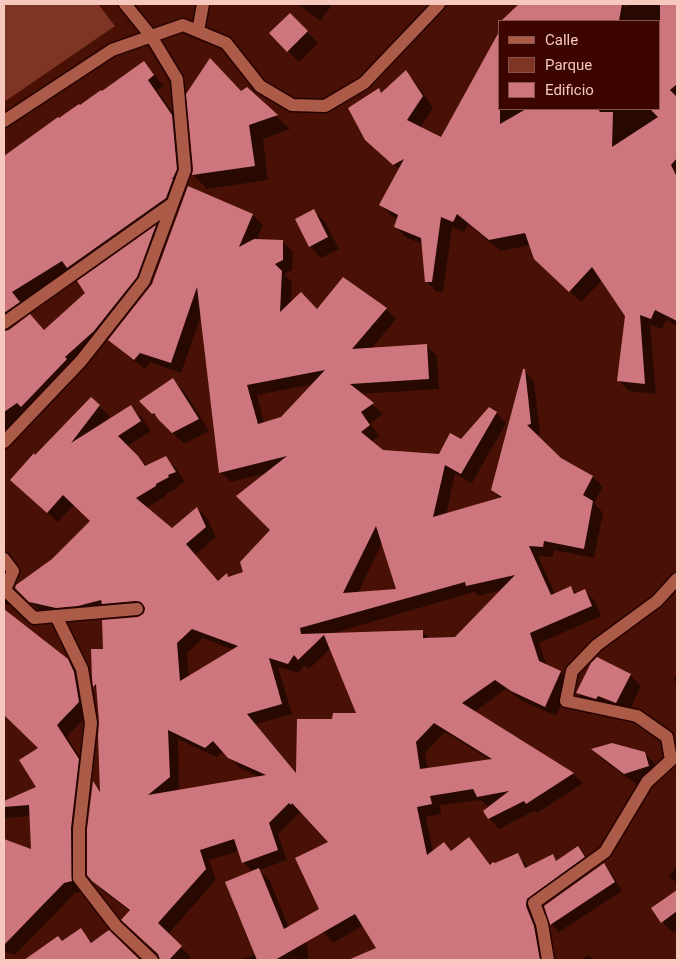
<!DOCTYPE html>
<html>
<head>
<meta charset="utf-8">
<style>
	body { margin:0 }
	#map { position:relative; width:681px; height:964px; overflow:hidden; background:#491105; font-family:Roboto,sans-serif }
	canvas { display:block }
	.frame { position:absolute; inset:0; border:5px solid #f7c9be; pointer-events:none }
	.legend { position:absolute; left:498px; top:20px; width:162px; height:90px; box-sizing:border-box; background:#3d0500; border:1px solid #87534c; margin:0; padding:6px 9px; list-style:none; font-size:15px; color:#f7c9be }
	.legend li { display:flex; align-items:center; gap:10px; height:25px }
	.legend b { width:25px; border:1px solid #87534c }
</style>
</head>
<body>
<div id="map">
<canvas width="681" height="964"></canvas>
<div class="frame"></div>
<ul class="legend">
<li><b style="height:6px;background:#ab5b48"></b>Calle</li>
<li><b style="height:14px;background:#7e3524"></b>Parque</li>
<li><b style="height:14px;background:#cd767e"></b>Edificio</li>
</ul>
</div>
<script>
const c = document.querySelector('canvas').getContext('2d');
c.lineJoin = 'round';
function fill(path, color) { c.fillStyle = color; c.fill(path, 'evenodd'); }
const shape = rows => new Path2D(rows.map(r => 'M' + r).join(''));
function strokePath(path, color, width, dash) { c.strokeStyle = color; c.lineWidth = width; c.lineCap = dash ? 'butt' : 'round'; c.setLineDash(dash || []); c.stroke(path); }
fill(shape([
	[4,4,98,4,115,26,4,102]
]), '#7e3524');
fill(shape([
	[298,4,331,4,332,5,320,21],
	[521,4,625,4,624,8,631,4,677,4,677,326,666,320,662,329,650,325,656,394,629,391,618,380,626,316,602,280,581,302,547,270,530,245,501,251,468,224,464,232,452,227,443,292,437,292,426,281,423,244,407,238,396,227,398,219,391,216,381,205,400,170,377,151,378,90,382,94,405,72,416,83,433,108,420,128,441,139,500,109,660,109,660,21,506,21,509,15],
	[290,14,318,43,299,62,270,33],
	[144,63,164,86,157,90,182,126,182,190,9,327,6,333,45,331,87,294,79,282,156,227,165,237,147,287,28,412,4,430,4,343,9,339,4,332,4,157,58,119,102,93],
	[146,249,148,249,136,283,133,282],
	[246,89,290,129,263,139,268,180,207,189,193,175,194,169,242,92],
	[314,211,325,222,339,249,321,258,310,246],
	[253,215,263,225,256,241,283,242,293,252,292,270,284,274,292,282,291,303,318,310,386,309,396,319,371,349,427,346,437,356,439,389,360,394,383,414,370,423,379,436,371,442,383,452,439,455,462,441,496,413,506,423,472,483,455,474,446,515,500,498,492,490,524,371,534,381,540,434,536,436,561,459,593,477,603,487,594,503,603,513,594,558,554,550,553,557,538,556,555,594,570,588,577,594,585,591,595,601,601,616,539,643,547,666,560,672,571,682,556,716,522,701,506,689,474,712,573,774,583,783,537,813,534,811,499,829,489,818,493,805,488,806,481,800,440,805,441,814,426,817,433,852,444,843,452,852,469,839,491,865,518,855,529,868,552,856,558,861,578,848,588,858,539,906,548,960,351,960,378,948,364,925,333,943,323,932,321,910,330,842,303,813,301,814,300,812,278,834,287,860,259,870,270,881,289,928,305,936,309,957,304,960,240,960,256,954,253,872,243,862,239,851,209,860,216,880,168,934,191,957,188,960,161,960,161,957,123,920,131,912,103,891,93,880,94,784,101,791,100,722,97,689,94,686,93,678,105,651,145,614,146,611,113,614,41,612,26,598,52,560,91,521,74,505,58,522,22,490,35,456,91,399,110,416,104,424,131,407,141,417,151,431,127,446,147,467,165,458,176,468,185,482,177,486,178,488,165,494,166,496,146,508,172,530,197,508,207,518,216,537,195,555,219,582,227,575,229,578,244,573,272,530,267,473,231,482,220,472,202,313,181,373,150,362,145,369,120,350,110,340],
	[314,384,282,418,264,423,257,395],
	[382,543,398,590,358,593],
	[502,590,456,638,430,639,422,631,330,634,474,592,478,596],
	[203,638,234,650,189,677,187,653],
	[331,648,358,714,333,720,298,774,255,724,292,714,278,667,299,673,304,665,309,669],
	[445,732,490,760,428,769,425,753],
	[178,739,216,757,224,751,240,768,261,778,174,792,179,788],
	[173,380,184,391,209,431,184,444,141,401],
	[4,583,8,599,9,605,4,604],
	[4,610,67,660,79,672,89,713,67,737,89,771,81,840,82,892,75,893,15,955,4,951,4,840,33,851,31,816,6,818,4,815,4,802,38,787,40,748,4,715],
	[630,675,641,686,628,714,589,704,577,693],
	[677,675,677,684,673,679],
	[593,750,645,753,656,765,660,777,636,784,603,760],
	[604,865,611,873,622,891,559,932,552,924,545,906],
	[677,866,677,884,669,876],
	[677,891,677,930,673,933,662,922,653,909],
	[81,930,93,943,109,932,138,960,26,960,58,938,63,942],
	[587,955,594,960,583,960]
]), '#0007');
fill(shape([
	[519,4,622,4,619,21,501,21],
	[660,4,677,4,677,84,670,90,677,97,677,158,671,165,677,177,677,321,655,310,651,319,640,315,645,384,617,381,625,316,592,267,569,292,534,259,525,233,489,240,457,214,453,222,441,217,432,282,425,282,421,238,394,227,398,215,379,205,404,159,393,165,365,140,348,108,379,88,381,93,406,70,423,96,407,120,441,137,500,30,500,124,526,109,598,109,600,112,613,112,612,147,658,117,651,110,660,109],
	[290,13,308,31,287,52,269,33],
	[210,58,241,91,247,87,278,115,249,125,255,166,192,175,193,169,186,94],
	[144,61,154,75,148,80,172,115,177,169,173,178,171,178,173,179,166,198,67,268,62,261,12,292,20,302,4,313,4,156,58,117,59,118,79,104,80,105,101,90,102,91],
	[188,186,253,214,239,247,254,239,283,240,283,260,275,264,282,271,280,312,301,292,317,309,343,277,387,308,352,349,427,344,429,379,350,384,374,403,361,412,370,425,361,432,383,450,439,454,450,433,461,439,489,407,497,412,461,474,445,465,433,517,502,497,491,490,523,369,525,369,531,424,527,425,561,458,593,476,583,495,593,501,584,549,544,541,543,547,529,546,551,595,571,586,574,594,585,589,592,606,530,633,539,661,561,671,545,707,511,691,495,680,462,703,574,773,526,804,524,801,488,819,483,811,509,791,477,797,473,789,430,796,432,804,417,807,427,855,444,842,451,851,469,837,490,865,493,862,495,863,518,853,525,868,553,854,556,861,578,846,585,857,527,899,526,906,534,926,540,960,348,960,376,948,355,914,275,960,257,960,225,882,259,868,284,929,319,909,295,858,328,842,292,803,291,805,289,803,269,823,278,850,242,863,234,839,200,850,206,869,158,923,182,946,169,960,160,960,158,954,121,920,130,910,92,881,87,875,87,829,93,781,100,792,98,736,99,722,96,684,93,687,92,678,91,649,103,649,102,620,138,617,144,613,145,608,141,602,136,601,102,604,101,600,78,606,56,608,29,602,15,588,16,585,52,559,90,521,63,495,47,513,10,480,34,453,35,455,91,397,100,405,71,443,131,405,141,421,118,436,138,456,145,466,166,456,176,472,168,475,169,477,156,484,156,486,136,498,172,528,197,507,206,527,186,544,218,581,227,573,228,577,243,572,240,562,270,530,236,496,287,456,219,473,197,287,171,363,140,353,134,360,108,340,152,284],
	[325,370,281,417,258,424,247,385],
	[376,526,396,589,343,593],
	[515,575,455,637,423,638,423,630,301,634,300,628,465,582,466,586],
	[192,629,238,646,180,681,177,643],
	[324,635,356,713,333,713,332,719,297,719,296,773,247,714,282,704,269,658,288,664,294,655,298,660],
	[434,723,492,759,420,769,416,742],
	[168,730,205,748,213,741,228,758,266,775,148,795,170,777],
	[314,209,328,237,309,247,295,219],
	[156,225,137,277,94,331,65,357,67,359,21,407,17,403,4,412,4,331,9,330,30,314,44,330,85,293,77,281],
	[173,378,199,419,172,433,158,419,154,413,152,414,139,401],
	[4,609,68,659,74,672,79,702,57,725,79,759,71,828,72,881,64,883,4,945,4,839,31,849,29,805,4,807,4,801,36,787,19,760,38,748,4,715],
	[597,657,631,674,616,703,598,696,596,699,576,693,591,663],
	[612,743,645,752,649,766,624,774,591,749],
	[604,863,615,882,550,925,544,906],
	[677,890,677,911,661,923,651,908],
	[81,928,91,943,109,930,140,960,24,960,58,936,62,941]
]), '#cd767e');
const street = shape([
	[198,31,203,4],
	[4,121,112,50,183,25,226,43,260,86,292,105,325,106,364,83,439,4],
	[4,323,172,204],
	[4,442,81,361,144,281,185,170,177,79,151,36,125,4],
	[4,559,13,571,5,590,34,618,56,616,82,669,91,723,79,829,79,878,116,926,152,960],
	[56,616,137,609],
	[548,960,542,924,534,903,605,852,647,782,671,760,667,737,637,716,566,701,572,671,597,645,657,601,677,579]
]);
strokePath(street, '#260200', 15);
strokePath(street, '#ab5b48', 12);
</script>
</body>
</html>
